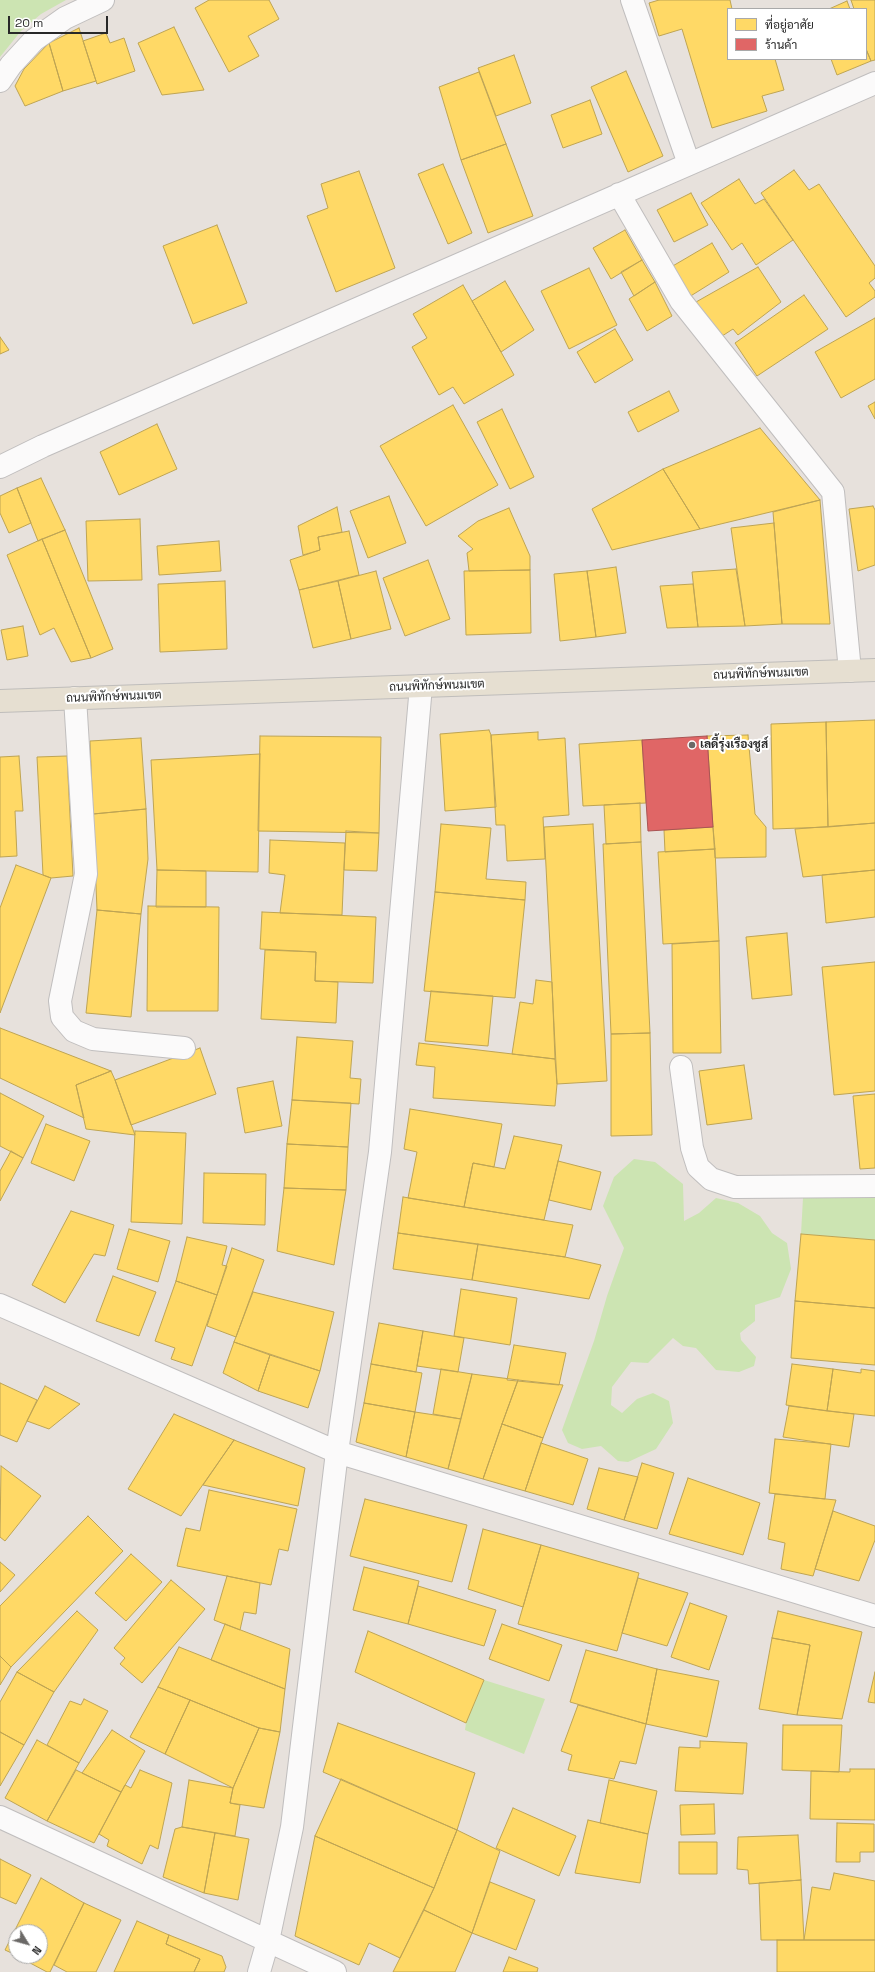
<!DOCTYPE html>
<html>
<head>
<meta charset="utf-8">
<style>
	body { margin:0 }
	#map { position:relative; width:875px; height:1972px; overflow:hidden; background:#e7e1dc; font-family:"Space Grotesk",Sarabun,sans-serif }
	canvas { display:block }
	.legend { position:absolute; left:727px; top:8px; width:140px; height:52px; box-sizing:border-box; background:#fff; border:1px solid #a9a9a9; margin:0; padding:5px 7px; list-style:none; font-size:12px; color:#282828 }
	.legend li { display:flex; align-items:center; gap:8px; height:20px }
	.legend b { width:20px; border:1px solid #a9a9a9 }
	.north { position:absolute; left:8px; top:1924px; width:40px; height:40px; box-sizing:border-box; background:#fff; border:1px solid #a9a9a9; border-radius:50%; rotate:127deg; font-size:11px; font-weight:700; line-height:16px; text-align:center; color:#282828 }
	.north::after { content:''; display:block; margin:auto; width:14px; height:18px; background:#6b6967; clip-path:polygon(50% 0,100% 100%,50% 72%,0 100%) }
	.scale { position:absolute; left:8px; top:16px; width:100px; height:18px; box-sizing:border-box; border:2px solid #282828; border-top:0; padding-left:5px; font-size:12px; line-height:14px; white-space:nowrap; color:#282828; -webkit-text-stroke:3px #fff; paint-order:stroke }
</style>
</head>
<body>
<div id="map">
<canvas width="875" height="1972"></canvas>
<ul class="legend">
<li><b style="height:11px;background:#ffd966"></b>ที่อยู่อาศัย</li>
<li><b style="height:11px;background:#e06666"></b>ร้านค้า</li>
</ul>
<div class="north">N</div>
<div class="scale">20 m</div>
</div>
<script>
const c = document.querySelector('canvas').getContext('2d');
c.lineJoin = 'round';
function fill(path, color) { c.fillStyle = color; c.fill(path, 'evenodd'); }
const shape = rows => new Path2D(rows.map(r => 'M' + r).join(''));
function strokePath(path, color, width, dash) { c.strokeStyle = color; c.lineWidth = width; c.lineCap = dash ? 'butt' : 'round'; c.setLineDash(dash || []); c.stroke(path); }
function write(font, color, halo, rows, align = 'center') {
  c.font = font + ' "Space Grotesk",Sarabun,sans-serif'; c.lineWidth = 4; c.setLineDash([]); c.textBaseline = 'middle'; c.strokeStyle = halo; c.fillStyle = color; for (const [text, x, y, turn = 0] of rows) {
    c.save(); c.translate(x, y); c.rotate((+turn || 0) * Math.PI / 180); c.textAlign = isNaN(turn) ? turn : align; if (halo) c.strokeText(text, 0, 0); c.fillText(text, 0, 0); c.restore();
  }
}
fill(shape([
	[0,0,66,0,41,14,21,31,0,57],
	[634,1159,655,1162,683,1184,684,1221,699,1213,716,1198,738,1203,760,1216,772,1233,787,1243,791,1269,780,1297,755,1305,755,1321,740,1333,741,1340,756,1357,754,1366,739,1372,716,1370,696,1348,683,1346,673,1338,648,1363,631,1362,612,1387,611,1405,622,1413,637,1399,653,1393,669,1401,673,1423,656,1449,628,1462,618,1461,601,1446,582,1449,568,1443,562,1430,594,1341,607,1296,624,1248,603,1206,614,1177],
	[803,1198,875,1198,875,1240,801,1234],
	[484,1680,545,1699,524,1754,465,1730,466,1723]
]), '#cce4b2');
const homes = shape([
	[209,0,269,0,279,19,248,36,259,56,229,72,195,8,209,0],
	[659,0,730,0,732,9,728,9,728,59,775,59,784,90,762,96,767,111,712,128,682,29,659,36,649,3,659,0],
	[851,0,875,0,875,60,871,61,866,49,866,9,854,9,851,0],
	[847,1,850,9,829,9,847,1],
	[174,27,204,90,162,95,138,43,174,27],
	[79,28,96,81,63,91,49,43,79,28],
	[106,33,110,43,124,38,135,71,97,84,83,41,106,33],
	[49,43,63,91,25,106,15,86,24,69,49,43],
	[866,49,871,61,837,75,831,59,866,59,866,49],
	[514,55,531,103,496,116,478,68,514,55],
	[626,71,663,156,628,172,591,87,626,71],
	[479,72,506,144,461,160,439,87,479,72],
	[590,100,602,134,563,148,551,115,590,100],
	[506,144,533,216,488,233,461,160,506,144],
	[443,164,472,233,448,244,418,174,443,164],
	[794,170,809,190,819,184,875,266,875,278,869,283,875,291,875,297,846,317,761,193,794,170],
	[359,171,395,268,336,292,307,216,328,208,321,184,359,171],
	[739,179,755,204,764,199,793,240,756,265,742,243,732,250,701,203,739,179],
	[691,193,708,225,674,242,657,210,691,193],
	[217,225,247,303,193,324,163,246,217,225],
	[625,230,642,260,611,279,593,248,625,230],
	[712,243,729,272,689,297,671,267,712,243],
	[642,260,655,282,634,296,621,272,642,260],
	[758,267,781,302,738,335,733,329,719,338,696,302,758,267],
	[589,268,617,325,569,349,541,291,589,268],
	[505,281,534,330,501,352,472,301,505,281],
	[655,282,672,316,647,331,629,299,655,282],
	[463,285,514,375,464,404,453,387,439,395,412,347,427,338,413,314,463,285],
	[804,295,828,329,757,376,735,343,804,295],
	[875,318,875,379,841,398,815,352,875,318],
	[615,329,633,360,595,383,577,352,615,329],
	[0,337,9,350,0,354,0,337],
	[669,391,679,411,638,432,628,412,669,391],
	[875,402,875,419,868,406,875,402],
	[453,405,498,485,426,526,380,446,453,405],
	[502,409,534,477,510,489,477,422,502,409],
	[157,424,177,469,119,495,100,452,157,424],
	[760,428,820,500,700,529,663,469,760,428],
	[663,469,700,529,612,550,592,509,663,469],
	[41,478,65,530,38,541,17,488,41,478],
	[17,488,31,523,9,533,0,513,0,496,17,488],
	[389,496,406,543,368,558,350,511,389,496],
	[820,500,830,624,782,624,773,512,820,500],
	[873,506,875,510,875,565,858,571,849,509,873,506],
	[337,507,342,532,318,537,320,550,303,555,298,526,337,507],
	[509,508,530,556,530,570,469,571,467,553,473,549,458,536,478,521,509,508],
	[140,519,142,580,88,581,86,521,140,519],
	[774,523,782,624,745,626,731,528,774,523],
	[65,530,113,649,91,658,42,539,65,530],
	[349,531,359,575,299,590,290,560,320,550,318,537,349,531],
	[42,539,91,658,71,662,54,628,40,635,7,555,42,539],
	[219,541,221,571,159,575,157,546,219,541],
	[428,560,450,619,405,636,383,578,428,560],
	[616,567,626,633,596,637,587,571,616,567],
	[736,569,745,626,698,627,692,572,736,569],
	[530,570,531,633,466,635,464,571,530,570],
	[376,571,391,629,351,639,338,581,376,571],
	[587,571,596,637,560,641,554,574,587,571],
	[225,581,227,649,160,652,158,584,225,581],
	[338,581,351,639,313,648,299,590,338,581],
	[693,584,698,627,667,628,660,586,693,584],
	[23,626,28,656,7,660,1,630,23,626],
	[875,720,875,823,828,827,826,722,875,720],
	[826,722,828,827,773,829,771,724,826,722],
	[489,730,491,735,496,807,445,811,440,734,489,730],
	[538,732,538,740,565,738,569,815,543,817,545,859,507,861,505,825,496,825,491,735,538,732],
	[748,735,755,814,766,827,766,857,715,858,707,736,748,735],
	[260,736,381,737,379,833,258,831,260,736],
	[141,738,146,809,93,814,90,741,141,738],
	[642,740,646,803,583,806,579,744,642,740],
	[260,754,258,872,157,870,151,760,260,754],
	[19,756,23,811,15,811,17,856,0,857,0,757,19,756],
	[67,756,73,876,51,878,43,875,37,757,67,756],
	[640,803,641,842,606,844,604,805,640,803],
	[146,809,148,859,141,914,97,910,93,814,146,809],
	[875,823,875,870,803,877,795,829,875,823],
	[441,824,491,828,486,879,526,882,525,900,435,892,441,824],
	[593,824,607,1081,557,1084,544,827,593,824],
	[713,827,715,849,665,852,664,830,713,827],
	[346,831,379,833,377,871,344,870,346,831],
	[270,840,345,843,342,915,280,913,285,875,269,873,270,840],
	[641,842,650,1033,611,1034,603,844,641,842],
	[715,849,719,941,663,944,658,852,715,849],
	[16,865,51,878,0,1013,0,908,16,865],
	[157,870,206,871,206,907,156,907,157,870],
	[875,870,875,917,826,923,822,875,875,870],
	[435,892,525,900,515,998,424,991,435,892],
	[148,906,219,907,218,1011,147,1011,148,906],
	[97,910,141,914,131,1017,86,1013,97,910],
	[262,912,376,917,373,983,315,981,316,952,260,949,262,912],
	[787,933,792,995,752,999,746,937,787,933],
	[719,941,721,1053,673,1053,672,944,719,941],
	[265,950,316,952,315,981,338,982,336,1023,261,1019,265,950],
	[875,962,875,1091,834,1095,822,967,875,962],
	[536,980,552,982,555,1059,512,1054,520,1002,533,1004,536,980],
	[431,991,493,996,488,1046,425,1041,431,991],
	[0,1028,111,1071,76,1085,84,1118,0,1078,0,1028],
	[650,1033,652,1135,611,1136,611,1034,650,1033],
	[297,1037,353,1041,350,1078,361,1079,359,1104,292,1100,297,1037],
	[419,1043,555,1059,557,1084,555,1106,433,1098,435,1067,416,1065,419,1043],
	[200,1048,216,1094,131,1125,115,1080,200,1048],
	[744,1065,752,1119,707,1125,699,1071,744,1065],
	[111,1071,115,1080,135,1135,86,1129,76,1085,111,1071],
	[273,1081,282,1126,245,1133,237,1088,273,1081],
	[0,1093,44,1116,23,1158,0,1146,0,1093],
	[875,1094,875,1168,860,1169,853,1096,875,1094],
	[292,1100,351,1103,348,1147,287,1144,292,1100],
	[410,1109,502,1124,494,1167,473,1163,464,1207,408,1198,417,1152,404,1149,410,1109],
	[46,1124,90,1141,74,1181,31,1163,46,1124],
	[135,1131,186,1133,182,1224,131,1222,135,1131],
	[514,1136,562,1145,544,1220,464,1207,473,1163,505,1169,514,1136],
	[287,1144,348,1147,346,1190,284,1188,287,1144],
	[11,1151,23,1158,0,1201,0,1171,11,1151],
	[558,1161,601,1172,591,1210,549,1200,558,1161],
	[204,1173,266,1174,265,1225,203,1223,204,1173],
	[284,1188,346,1190,334,1265,277,1251,284,1188],
	[403,1197,573,1225,565,1257,398,1233,403,1197],
	[71,1211,114,1225,105,1256,94,1254,65,1303,32,1285,71,1211],
	[129,1229,170,1241,158,1282,117,1269,129,1229],
	[398,1233,478,1244,472,1280,393,1269,398,1233],
	[801,1234,875,1240,875,1308,795,1301,801,1234],
	[187,1237,227,1246,222,1265,227,1266,217,1295,176,1281,187,1237],
	[478,1244,565,1257,601,1265,589,1299,472,1280,478,1244],
	[232,1248,264,1260,236,1337,207,1326,232,1248],
	[113,1276,156,1292,139,1336,96,1321,113,1276],
	[176,1281,217,1295,192,1366,171,1359,175,1348,155,1341,176,1281],
	[461,1289,517,1298,510,1345,454,1336,461,1289],
	[253,1292,334,1312,320,1371,234,1342,253,1292],
	[795,1301,875,1308,875,1365,791,1358,795,1301],
	[379,1323,423,1331,416,1372,371,1364,379,1323],
	[423,1331,464,1338,458,1372,417,1366,423,1331],
	[234,1342,270,1355,258,1391,223,1373,234,1342],
	[514,1345,566,1353,559,1385,507,1380,514,1345],
	[270,1355,320,1371,308,1408,258,1391,270,1355],
	[371,1364,422,1373,415,1412,364,1403,371,1364],
	[792,1364,833,1369,827,1411,786,1405,792,1364],
	[441,1369,472,1374,461,1419,433,1414,441,1369],
	[833,1369,861,1373,861,1369,875,1371,875,1416,827,1411,833,1369],
	[472,1374,518,1380,502,1424,483,1479,448,1469,472,1374],
	[518,1380,563,1385,543,1438,502,1424,518,1380],
	[0,1383,37,1400,17,1442,0,1435,0,1383],
	[45,1386,80,1404,49,1429,27,1421,45,1386],
	[364,1403,415,1412,406,1457,356,1442,364,1403],
	[789,1406,854,1414,849,1447,783,1437,789,1406],
	[415,1412,461,1419,448,1469,406,1457,415,1412],
	[174,1414,234,1440,181,1516,128,1489,174,1414],
	[502,1424,543,1438,525,1491,483,1479,502,1424],
	[775,1439,831,1444,825,1499,769,1493,775,1439],
	[234,1440,305,1468,298,1506,203,1485,234,1440],
	[541,1443,588,1459,573,1505,525,1491,541,1443],
	[642,1463,674,1473,657,1529,624,1520,642,1463],
	[1,1466,41,1496,5,1541,0,1537,1,1466],
	[599,1468,638,1477,624,1520,587,1509,599,1468],
	[688,1478,760,1503,743,1555,669,1534,688,1478],
	[209,1490,297,1509,288,1551,279,1549,271,1585,177,1566,186,1528,200,1531,209,1490],
	[775,1494,836,1500,813,1576,781,1569,785,1543,768,1539,775,1494],
	[365,1499,467,1525,452,1582,350,1556,365,1499],
	[833,1511,875,1526,875,1540,859,1581,815,1569,833,1511],
	[88,1516,123,1551,11,1667,0,1656,0,1606,88,1516],
	[483,1529,541,1545,523,1607,468,1589,483,1529],
	[541,1545,639,1573,617,1651,518,1624,541,1545],
	[131,1554,162,1582,126,1621,95,1593,131,1554],
	[0,1562,15,1575,0,1592,0,1562],
	[364,1567,419,1581,408,1624,353,1610,364,1567],
	[227,1576,260,1583,256,1614,244,1612,240,1630,214,1620,227,1576],
	[638,1578,688,1593,667,1646,622,1633,638,1578],
	[171,1580,205,1609,142,1683,120,1664,125,1658,114,1648,171,1580],
	[418,1586,496,1610,484,1646,408,1624,418,1586],
	[690,1603,727,1616,709,1670,671,1657,690,1603],
	[77,1611,98,1630,54,1692,17,1672,77,1611],
	[778,1611,862,1632,842,1719,797,1715,810,1645,772,1638,778,1611],
	[225,1624,290,1649,285,1689,211,1660,225,1624],
	[502,1624,562,1645,549,1681,489,1659,502,1624],
	[368,1631,484,1680,466,1723,355,1672,368,1631],
	[772,1638,810,1645,797,1715,759,1709,772,1638],
	[179,1647,285,1689,280,1732,259,1728,158,1687,179,1647],
	[586,1650,657,1669,646,1724,570,1702,586,1650],
	[0,1656,11,1667,0,1685,0,1656],
	[657,1669,719,1681,707,1737,646,1724,657,1669],
	[17,1672,54,1692,24,1745,0,1732,0,1702,17,1672],
	[875,1672,875,1703,868,1702,875,1672],
	[158,1687,190,1700,165,1754,130,1737,158,1687],
	[84,1699,108,1711,79,1763,47,1745,70,1701,81,1705,84,1699],
	[190,1700,259,1728,233,1788,165,1754,190,1700],
	[578,1705,646,1724,636,1764,620,1761,614,1779,568,1770,572,1755,561,1751,578,1705],
	[338,1723,475,1773,457,1830,323,1772,338,1723],
	[783,1725,842,1725,839,1772,782,1770,783,1725],
	[259,1728,280,1732,264,1808,230,1803,233,1788,259,1728],
	[112,1730,145,1751,121,1792,82,1773,112,1730],
	[0,1732,24,1745,0,1786,0,1732],
	[37,1740,79,1763,47,1821,5,1798,37,1740],
	[700,1741,747,1743,743,1794,675,1791,679,1747,700,1748,700,1741],
	[850,1769,875,1769,875,1820,810,1819,811,1771,850,1772,850,1769],
	[76,1770,121,1792,94,1843,47,1821,76,1770],
	[140,1770,172,1783,158,1849,150,1845,142,1864,107,1846,109,1840,99,1834,125,1785,131,1788,140,1770],
	[341,1779,457,1830,434,1888,315,1836,341,1779],
	[189,1780,233,1788,230,1803,240,1805,235,1836,182,1827,189,1780],
	[609,1780,657,1791,648,1834,600,1823,609,1780],
	[714,1804,715,1834,681,1835,680,1805,714,1804],
	[513,1808,576,1836,559,1876,496,1848,513,1808],
	[588,1820,648,1834,640,1883,575,1873,588,1820],
	[837,1823,874,1824,874,1852,860,1852,860,1862,836,1862,837,1823],
	[182,1827,215,1833,204,1893,163,1877,175,1829,182,1827],
	[457,1830,500,1851,472,1933,424,1910,434,1888,457,1830],
	[215,1833,249,1839,238,1900,204,1893,215,1833],
	[798,1835,801,1880,749,1884,748,1870,737,1869,738,1837,798,1835],
	[315,1836,434,1888,400,1958,369,1943,359,1965,295,1936,315,1836],
	[679,1842,717,1842,717,1874,679,1874,679,1842],
	[0,1859,31,1875,16,1904,0,1897,0,1859],
	[834,1873,875,1881,875,1940,804,1940,812,1887,830,1890,834,1873],
	[41,1878,84,1903,50,1972,47,1972,17,1956,40,1956,40,1932,16,1932,16,1955,5,1950,41,1878],
	[801,1880,804,1940,761,1940,759,1883,801,1880],
	[490,1882,535,1900,516,1950,472,1933,490,1882],
	[84,1903,121,1920,96,1972,67,1972,54,1965,84,1903],
	[424,1910,472,1933,455,1972,393,1972,424,1910],
	[137,1921,169,1935,166,1944,200,1959,194,1972,114,1972,137,1921],
	[169,1935,222,1956,226,1967,224,1972,194,1972,200,1959,166,1944,169,1935],
	[777,1940,875,1940,875,1972,777,1972,777,1940],
	[509,1957,538,1968,537,1972,503,1972,509,1957]
]);
fill(homes, '#ffd966');
strokePath(homes, '#bea453', 1);
const shops = shape([
	[707,736,713,827,648,831,642,740,707,736]
]);
fill(shops, '#e06666');
strokePath(shops, '#a95353', 1);
const minor = shape([
	[632,0,689,164],
	[0,81,11,65,34,40,65,18,103,0],
	[619,194,681,301,833,492,850,671],
	[0,467,43,446,875,83],
	[75,698,86,874,60,1001,62,1017,74,1031,93,1039,184,1048],
	[681,1067,692,1148,698,1167,711,1179,735,1187,875,1186],
	[0,1305,337,1452,875,1616],
	[0,1817,335,1972],
	[259,1972,268,1941,292,1827,337,1452,380,1152,421,686]
]);
const major = shape([
	[0,701,875,670]
]);
strokePath(minor, '#c0bebe', 24);
strokePath(major, '#bfbdbb', 24);
strokePath(minor, '#fbfafa', 22);
strokePath(major, '#e6dfd1', 22);
for (const [x, y, r, color] of [
	[692,745,4,"#6b6967"]
]) { const dot = new Path2D(); dot.arc(x, y, r, 0, 2 * Math.PI); c.fillStyle = color; c.fill(dot); strokePath(dot, '#fff', 1.5); }
write('12px', '#282828', '#fff', [
	["ถนนพิทักษ์พนมเขต",761,674,-2],
	["ถนนพิทักษ์พนมเขต",437,686,-2],
	["ถนนพิทักษ์พนมเขต",114,697,-2]
]);
write('bold 12px', '#282828', '#fff', [
	["เลดี้รุ่งเรืองชูส์",700,745]
], 'left');
</script>
</body>
</html>
